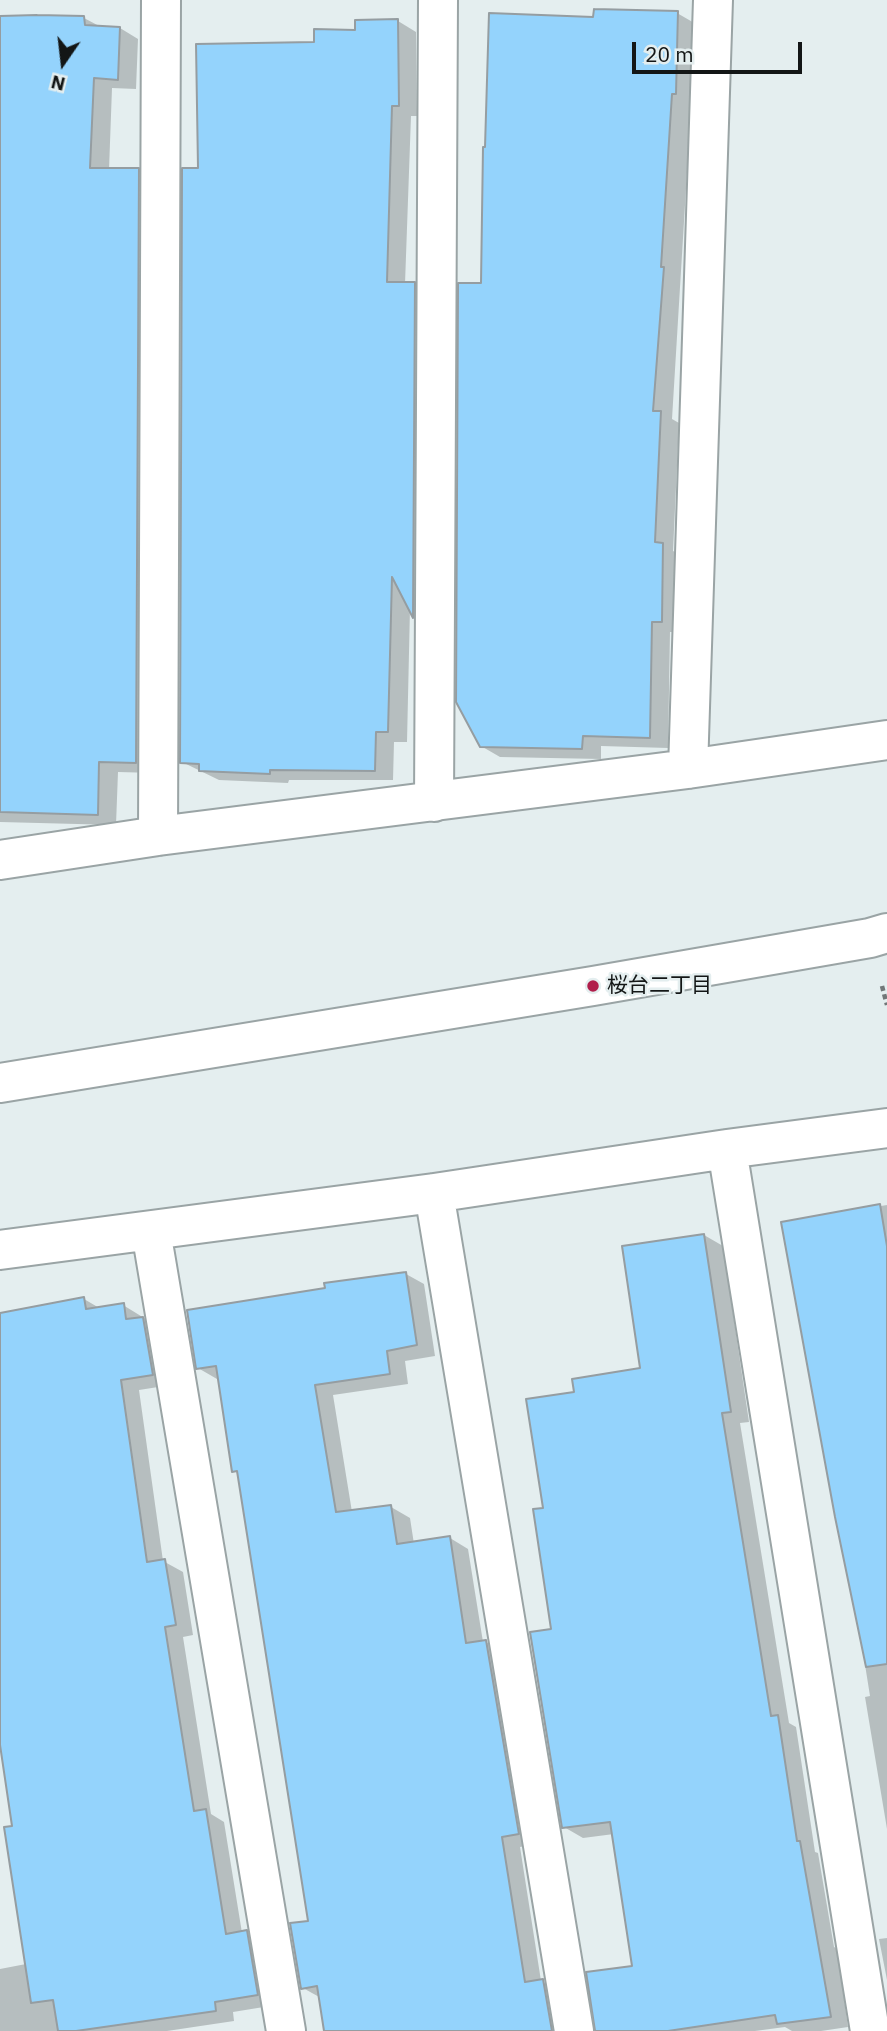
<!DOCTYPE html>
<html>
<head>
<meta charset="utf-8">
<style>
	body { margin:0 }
	#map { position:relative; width:887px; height:2031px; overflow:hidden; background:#e4eeef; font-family:"IBM Plex Sans",sans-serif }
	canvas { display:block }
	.north { position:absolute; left:28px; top:28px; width:70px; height:70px; -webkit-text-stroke:5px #e4eeef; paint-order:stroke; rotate:194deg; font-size:19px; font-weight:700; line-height:28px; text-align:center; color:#131616 }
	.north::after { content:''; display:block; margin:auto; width:24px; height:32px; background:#131616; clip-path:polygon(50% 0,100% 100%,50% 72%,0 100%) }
	.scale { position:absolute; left:632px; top:42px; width:170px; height:32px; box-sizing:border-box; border:4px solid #131616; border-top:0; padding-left:9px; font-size:21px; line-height:24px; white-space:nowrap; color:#131616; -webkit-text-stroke:5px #e4eeef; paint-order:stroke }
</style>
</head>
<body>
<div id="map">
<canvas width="887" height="2031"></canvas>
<div class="north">N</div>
<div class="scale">20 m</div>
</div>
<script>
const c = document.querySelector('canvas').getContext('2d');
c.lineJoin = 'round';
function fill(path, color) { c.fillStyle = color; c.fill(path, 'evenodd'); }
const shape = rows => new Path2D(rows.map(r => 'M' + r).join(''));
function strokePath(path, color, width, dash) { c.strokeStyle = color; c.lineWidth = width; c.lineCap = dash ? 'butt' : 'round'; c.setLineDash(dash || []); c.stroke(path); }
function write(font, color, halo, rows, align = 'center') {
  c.font = font + ' "IBM Plex Sans","Noto Sans JP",sans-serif'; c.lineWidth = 5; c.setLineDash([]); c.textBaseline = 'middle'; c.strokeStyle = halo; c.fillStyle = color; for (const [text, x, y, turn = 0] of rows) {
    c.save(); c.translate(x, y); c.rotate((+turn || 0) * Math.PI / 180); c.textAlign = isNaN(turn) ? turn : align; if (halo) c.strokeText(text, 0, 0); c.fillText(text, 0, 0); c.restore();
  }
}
fill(shape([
	[677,13,696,24,672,419,679,423,673,551,681,555,680,632,670,632,668,748,601,746,601,759,500,757,481,746,483,285,595,19],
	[0,16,84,18,101,27,120,28,138,39,136,89,112,88,109,170,138,170,157,181,156,260,0,243],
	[398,21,416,32,417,116,411,116,405,284,414,284,433,295,431,626,414,617,410,608,407,742,394,742,393,780,289,780,288,783,219,780,182,762,200,170,316,44],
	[0,317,137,322,156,332,155,773,118,772,116,825,0,822],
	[887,1205,887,1829,865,1697,870,1696,855,1602,784,1222],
	[704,1235,723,1246,749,1422,740,1423,789,1723,796,1727,815,1852,818,1853,834,1947,852,1957,859,1996,844,1998,848,2027,821,2031,792,2031,785,2027,755,2031,597,2031,634,1967,614,1834,583,1838,564,1827,545,1509,576,1393,642,1369],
	[406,1274,424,1284,435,1356,405,1361,408,1384,333,1395,352,1512,391,1507,410,1518,414,1544,450,1538,468,1549,483,1642,486,1642,505,1652,537,1844,520,1847,541,1981,562,1992,568,2031,326,2031,321,1998,303,1988,310,1922,240,1474,234,1471,220,1378,217,1379,198,1368,327,1290],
	[84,1299,101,1309,123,1305,162,1329,171,1385,139,1390,163,1561,183,1572,193,1635,183,1637,211,1814,224,1822,242,1933,247,1932,265,1943,276,2005,233,2012,234,2021,167,2031,0,2031,0,1969,26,1964,14,1827,0,1733,0,1315],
	[887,1938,887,1980,879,1939]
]), '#0003');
const building = shape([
	[594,9,678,11,676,94,672,94,661,267,664,267,653,411,661,411,655,542,663,543,662,622,652,622,650,738,583,736,582,749,480,747,456,702,458,283,481,283,483,147,485,147,489,13,593,17,594,9],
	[37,15,84,16,85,25,120,27,118,80,94,78,90,168,139,168,136,763,99,762,98,815,0,812,0,16,37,15],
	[398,19,399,106,392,106,387,282,415,282,413,618,392,577,388,732,376,732,375,771,270,770,270,774,199,771,199,764,180,763,182,168,198,168,196,44,314,42,314,29,355,30,355,20,398,19],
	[880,1204,887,1246,887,1664,866,1667,835,1517,781,1222,880,1204],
	[704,1234,731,1412,722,1413,752,1598,771,1716,778,1715,797,1841,800,1841,831,2017,777,2024,775,2015,668,2031,595,2031,586,1972,632,1966,610,1822,562,1828,530,1632,551,1629,533,1509,543,1508,526,1399,574,1392,572,1379,640,1368,622,1246,704,1234],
	[406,1272,417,1345,387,1351,390,1374,315,1385,336,1512,391,1505,397,1544,450,1536,466,1643,486,1640,519,1834,502,1837,525,1982,543,1979,552,2031,324,2031,317,1986,301,1989,290,1923,308,1921,237,1471,232,1472,216,1366,196,1369,187,1310,325,1288,324,1283,406,1272],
	[84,1297,86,1309,124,1303,126,1319,143,1317,153,1375,121,1380,147,1562,165,1559,176,1625,165,1627,194,1811,206,1809,226,1934,247,1930,258,1995,215,2002,216,2011,76,2031,58,2031,53,2000,31,2003,4,1827,12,1826,0,1745,0,1313,84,1297]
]);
fill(building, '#94d3fc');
strokePath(building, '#959da1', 2);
const street = shape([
	[688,769,713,0],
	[434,802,438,0],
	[158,836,161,0],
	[0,860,158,836,688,769,887,740],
	[727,1149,870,2031],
	[434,1193,574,2031],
	[151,1231,286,2031],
	[0,1250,434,1193,727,1149,887,1128]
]);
const secondary = shape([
	[0,1083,593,986,870,938,887,933]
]);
strokePath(street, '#9aa4a5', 42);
strokePath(secondary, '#9aa4a5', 42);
strokePath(shape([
	[882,986,887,1005]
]), '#717778', 4.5, [5, 3.5]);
strokePath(street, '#fff', 38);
strokePath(secondary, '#fff', 38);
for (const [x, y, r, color] of [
	[593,986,7,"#b01e4b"]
]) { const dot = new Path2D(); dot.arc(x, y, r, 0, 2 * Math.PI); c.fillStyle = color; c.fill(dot); strokePath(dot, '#e4eeef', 2.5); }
write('21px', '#131616', '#e4eeef', [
	["桜台二丁目",607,986]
], 'left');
</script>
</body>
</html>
